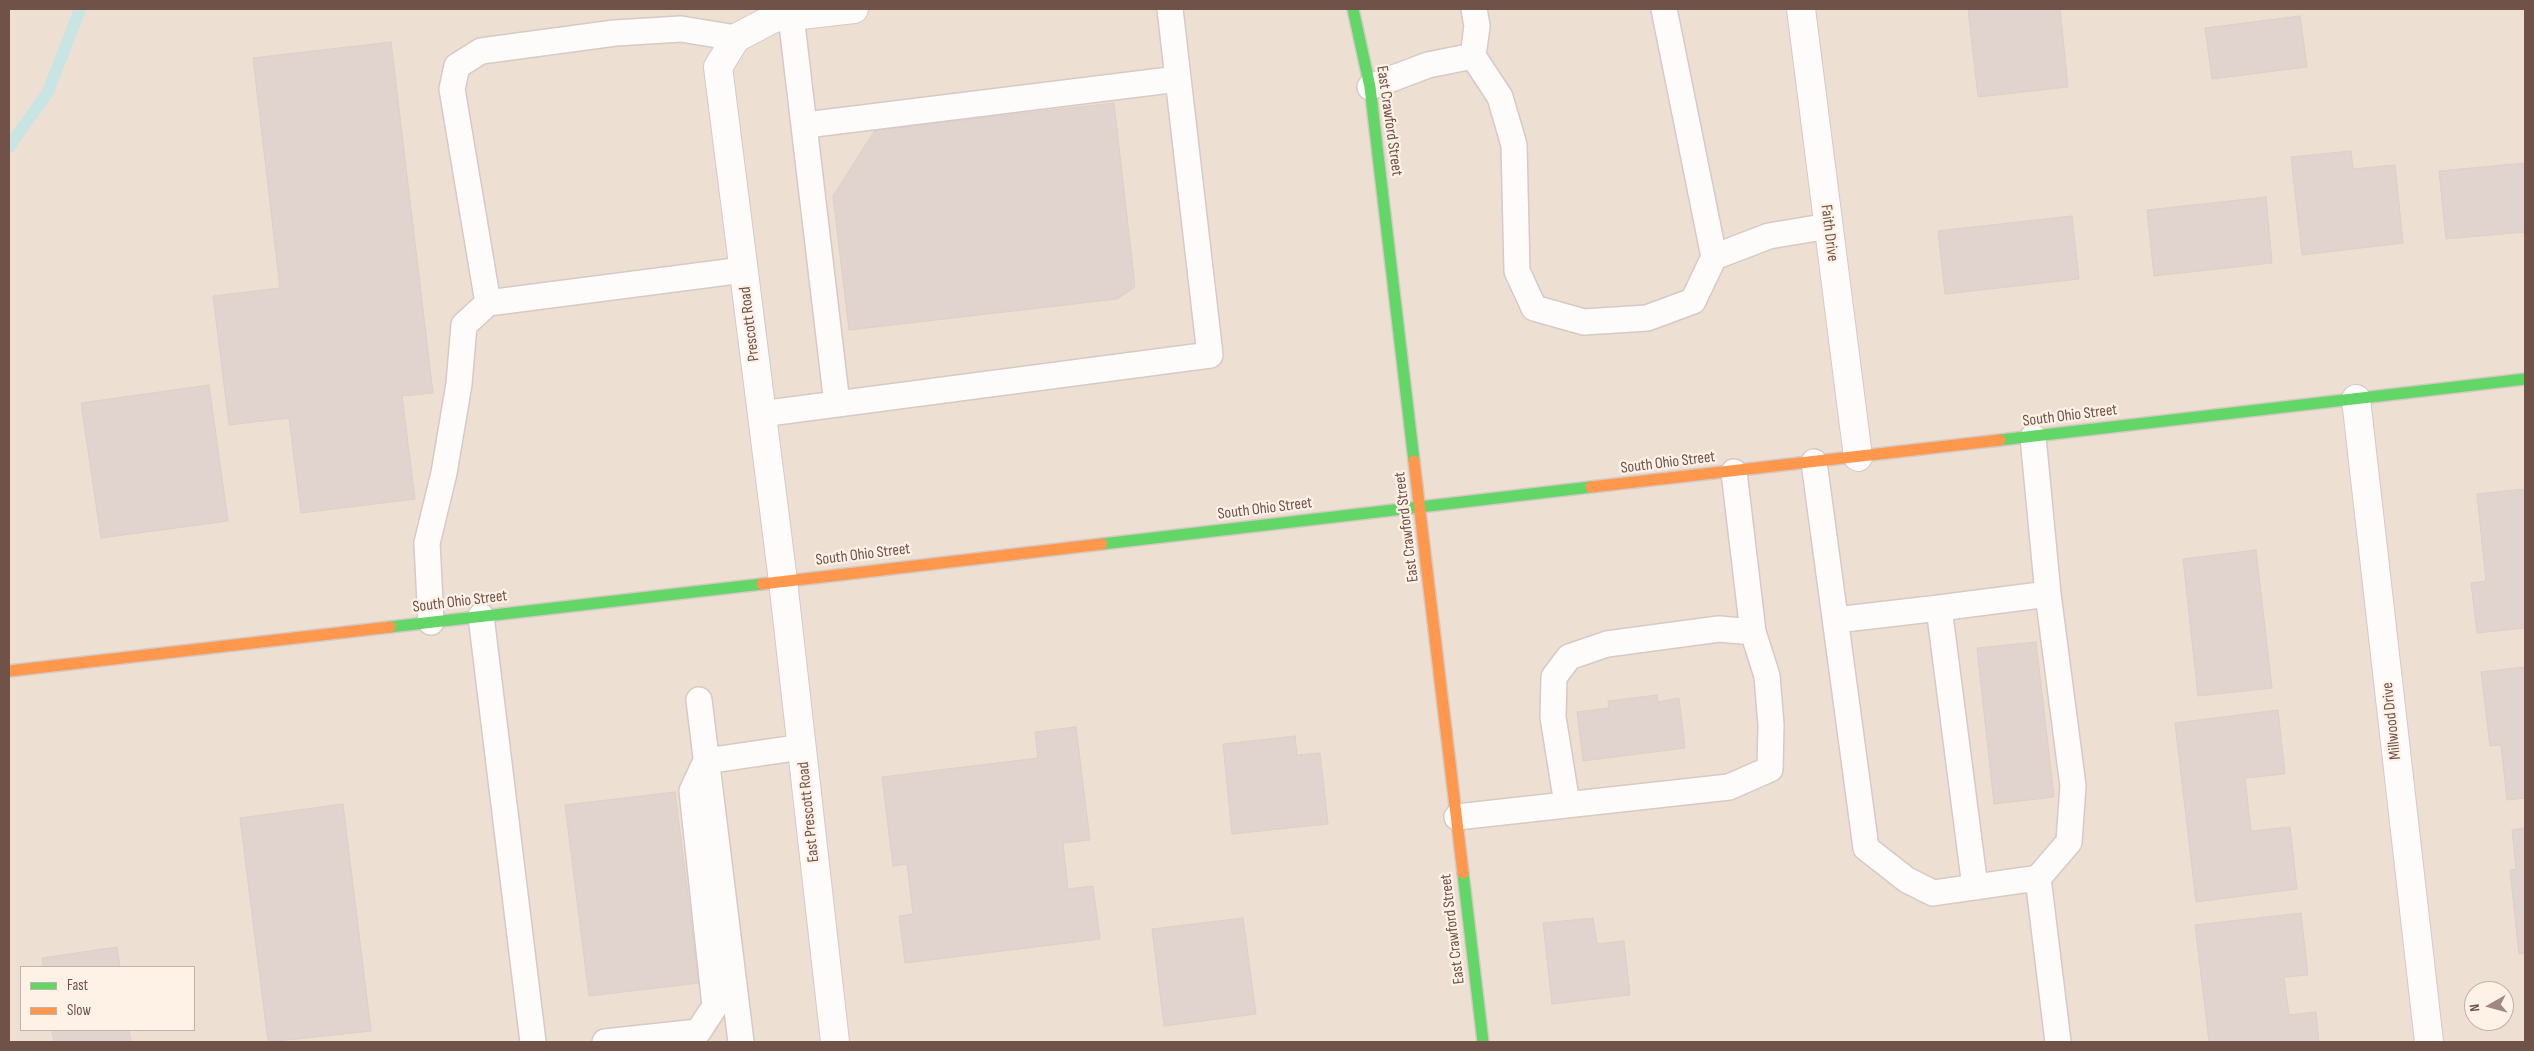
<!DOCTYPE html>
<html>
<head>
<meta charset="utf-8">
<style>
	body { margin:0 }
	#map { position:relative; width:2534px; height:1051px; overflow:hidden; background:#f5ede6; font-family:"Sofia Sans Condensed",sans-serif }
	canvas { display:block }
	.frame { position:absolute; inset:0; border:10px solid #705249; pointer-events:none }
	.legend { position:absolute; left:20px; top:966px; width:175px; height:65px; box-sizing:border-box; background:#fef1e6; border:1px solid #c5b1a7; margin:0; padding:6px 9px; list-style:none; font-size:15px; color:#705249 }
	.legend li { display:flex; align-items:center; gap:10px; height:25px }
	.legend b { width:25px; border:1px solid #c5b1a7 }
	.north { position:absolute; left:2464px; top:981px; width:50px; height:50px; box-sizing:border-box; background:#fef1e6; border:1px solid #c5b1a7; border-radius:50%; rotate:263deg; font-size:14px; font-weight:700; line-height:20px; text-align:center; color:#705249 }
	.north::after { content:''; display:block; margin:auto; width:18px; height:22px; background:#9f8880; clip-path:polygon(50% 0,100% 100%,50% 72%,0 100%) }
</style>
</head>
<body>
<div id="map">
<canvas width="2534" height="1051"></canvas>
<div class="frame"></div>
<ul class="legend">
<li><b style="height:6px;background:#63d668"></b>Fast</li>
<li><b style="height:6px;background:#ff974d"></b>Slow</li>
</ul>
<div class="north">N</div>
</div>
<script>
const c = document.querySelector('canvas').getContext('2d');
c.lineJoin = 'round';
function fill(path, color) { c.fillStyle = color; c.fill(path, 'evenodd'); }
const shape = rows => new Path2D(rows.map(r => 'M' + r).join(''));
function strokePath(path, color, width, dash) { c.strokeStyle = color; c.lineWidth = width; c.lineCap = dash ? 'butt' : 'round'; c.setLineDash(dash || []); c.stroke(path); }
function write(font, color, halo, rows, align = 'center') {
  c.font = font + ' "Sofia Sans Condensed",sans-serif'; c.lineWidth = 4.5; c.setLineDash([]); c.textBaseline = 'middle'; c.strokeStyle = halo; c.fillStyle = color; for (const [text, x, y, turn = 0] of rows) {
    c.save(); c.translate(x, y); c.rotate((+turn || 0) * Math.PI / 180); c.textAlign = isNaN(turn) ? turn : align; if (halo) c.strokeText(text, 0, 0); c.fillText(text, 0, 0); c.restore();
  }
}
fill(shape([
	[9,9,2525,9,2525,1042,9,1042],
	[21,967,194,967,194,1030,21,1030],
	[2474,991,2504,991,2504,1021,2474,1021]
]), '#eedfd3');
strokePath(shape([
	[9,147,48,92,80,9]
]), '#c9e5e3', 12);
const building = shape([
	[1968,9,2060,9,2068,87,1978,97,1968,9],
	[2300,16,2307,67,2212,79,2205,28,2300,16],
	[391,42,433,393,402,396,415,499,301,513,289,418,229,425,213,296,280,288,253,58,391,42],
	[1114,103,1135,287,1117,299,849,330,833,196,875,130,1114,103],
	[2351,151,2353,169,2395,165,2403,243,2302,255,2291,157,2351,151],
	[2525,163,2525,232,2446,239,2439,171,2525,163],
	[2266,197,2272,263,2154,276,2147,210,2266,197],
	[2072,216,2079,279,1945,294,1938,231,2072,216],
	[209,385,228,521,101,538,81,403,209,385],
	[2525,489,2525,628,2477,633,2471,583,2486,581,2477,494,2525,489],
	[2256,550,2272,688,2198,696,2183,559,2256,550],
	[2036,642,2054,797,1994,804,1977,648,2036,642],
	[2525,667,2525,798,2507,800,2501,745,2490,746,2481,672,2525,667],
	[1657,695,1658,702,1679,698,1685,748,1583,761,1577,712,1609,708,1608,701,1657,695],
	[2278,710,2285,774,2245,778,2251,831,2290,827,2297,889,2196,902,2175,723,2278,710],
	[1076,727,1090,840,1063,843,1068,889,1093,886,1100,939,905,963,899,916,913,914,907,864,893,866,882,777,1038,758,1035,732,1076,727],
	[1295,736,1297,755,1320,753,1328,824,1232,834,1223,744,1295,736],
	[675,792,699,983,589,996,565,805,675,792],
	[343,804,371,1031,268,1042,240,818,343,804],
	[2525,828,2525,953,2519,954,2510,870,2516,869,2512,830,2525,828],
	[2301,913,2308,975,2284,977,2289,1015,2316,1012,2319,1042,2209,1042,2195,925,2301,913],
	[1243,918,1256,1014,1164,1026,1152,929,1243,918],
	[1593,918,1597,944,1624,941,1630,995,1552,1004,1543,923,1593,918],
	[117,947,120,967,43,967,42,958,117,947],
	[52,1030,129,1030,131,1042,54,1042,52,1030]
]);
fill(building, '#e1d4ce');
strokePath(building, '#ddcfc9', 1);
const lane = shape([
	[791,16,837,404],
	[1473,56,1500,97,1514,145,1517,271,1534,308,1584,322,1647,318,1693,301,1714,257,1664,9],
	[1370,87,1428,65,1473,56,1477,26,1474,9],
	[806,125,1178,79],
	[1714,257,1769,236,1829,226],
	[488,303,452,89,457,66,481,51,615,33,681,29,736,38],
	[761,414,1210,355,1170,9],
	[1814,462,1866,848,1907,880,1933,893,2038,878,2058,1042],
	[1734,472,1753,632],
	[1939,608,2048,594,2033,437],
	[481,616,533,1042],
	[1836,620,1939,608,1975,887],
	[431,622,427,543,444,473,459,384,464,325,488,303,743,270],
	[699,700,741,1042],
	[706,761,802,747],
	[1457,817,1729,787,1770,769,1771,725,1767,676,1753,632,1719,629,1607,644,1569,657,1554,677,1553,717,1567,804],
	[2038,878,2069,842,2073,786,2048,594],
	[605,1042,698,1032,715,1006,692,791,706,761]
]);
const street = shape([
	[1801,9,1858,457],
	[2356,399,2429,1042],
	[835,1042,783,581,718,67,736,38,774,18,854,9]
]);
const fast = shape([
	[1353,9,1370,87,1414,461],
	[2000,440,2525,379],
	[1102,544,1591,487],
	[390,627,762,584],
	[1463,873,1483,1042]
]);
const slow = shape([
	[1414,461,1463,873],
	[1591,487,2000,440],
	[762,584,1102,544],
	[9,671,390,627]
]);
strokePath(lane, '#d6cac4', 28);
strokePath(street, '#d6cac4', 30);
strokePath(fast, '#d4c9c3', 14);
strokePath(slow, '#d4c9c3', 14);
strokePath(lane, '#fefcfb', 25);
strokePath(street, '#fefcfb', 28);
strokePath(fast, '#63d668', 11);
strokePath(slow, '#ff974d', 11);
write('16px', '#705249', '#fef1e6', [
	["East Crawford Street",1389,121,82],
	["Faith Drive",1829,233,83],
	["Prescott Road",750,324,-97],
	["South Ohio Street",2070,416,-7],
	["South Ohio Street",1668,463,-7],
	["South Ohio Street",1265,509,-7],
	["East Crawford Street",1407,527,-97],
	["South Ohio Street",863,555,-7],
	["South Ohio Street",460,602,-7],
	["Millwood Drive",2392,721,-96],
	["East Prescott Road",809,812,-96],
	["East Crawford Street",1453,929,-97]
]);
</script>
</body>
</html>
